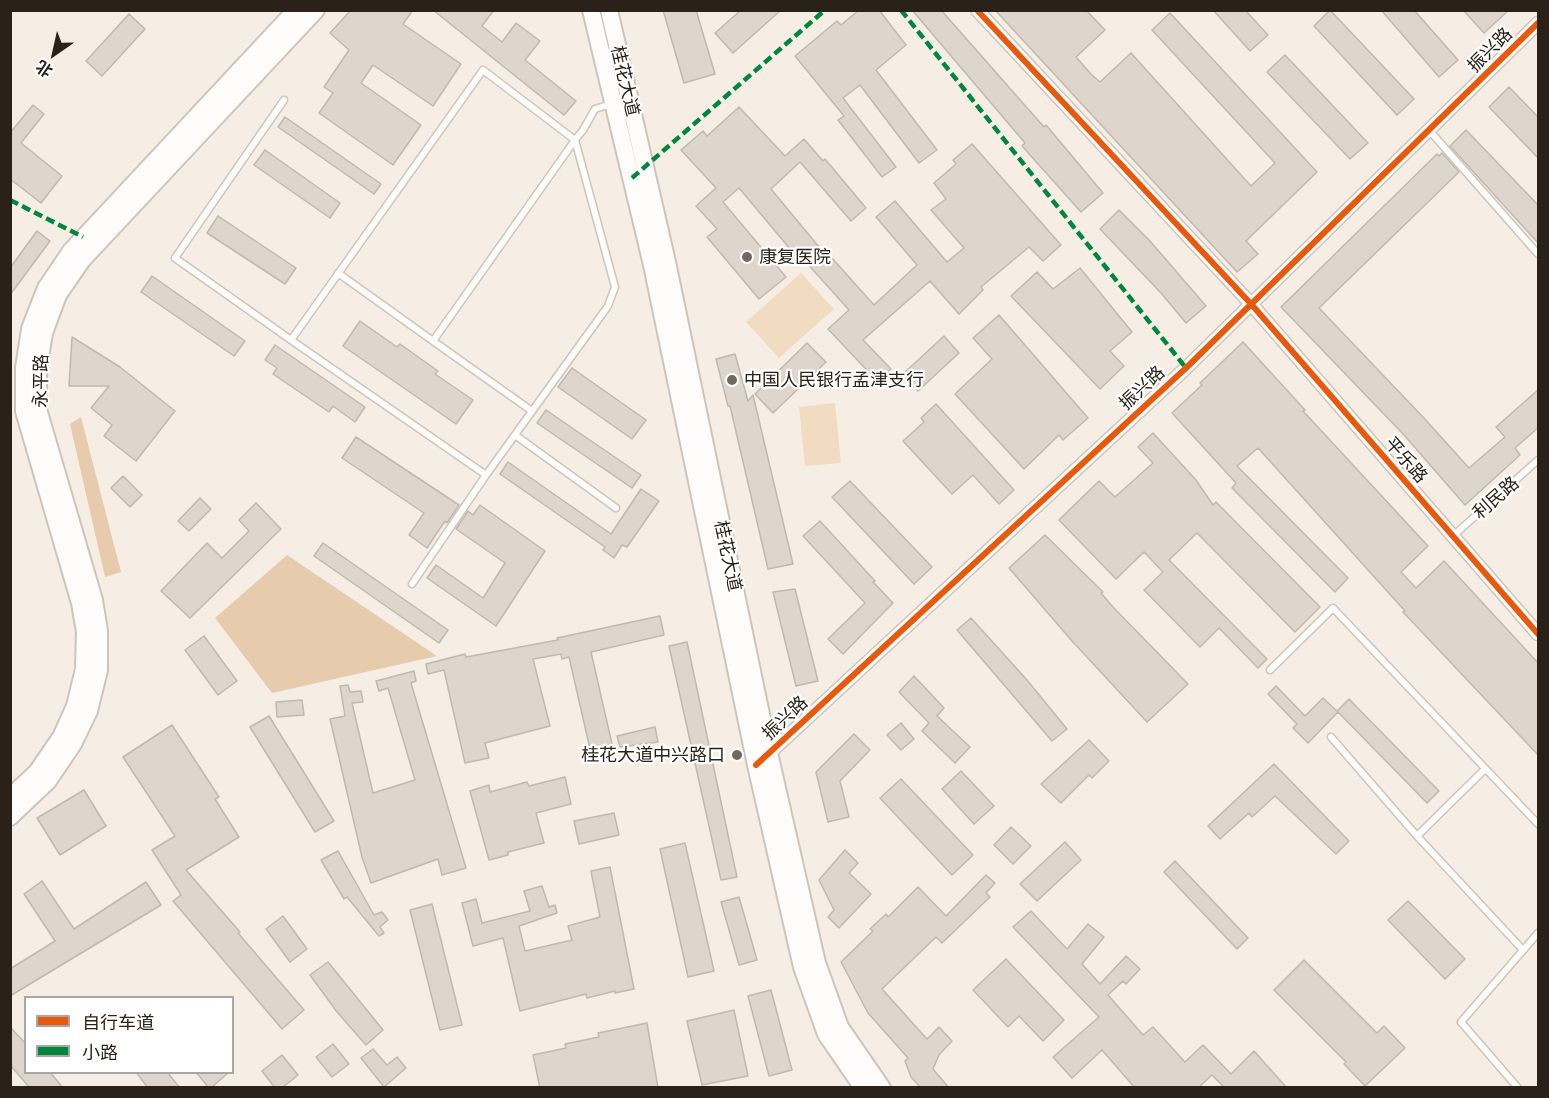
<!DOCTYPE html>
<html>
<head>
<meta charset="utf-8">
<style>
	body { margin:0 }
	#map { position:relative; width:1549px; height:1098px; overflow:hidden; background:#f6eee5; font-family:Lato,"Noto Sans SC",sans-serif }
	canvas { display:block }
	.frame { position:absolute; inset:0; border:12px solid #2a2218; pointer-events:none }
	.legend { position:absolute; left:24px; top:996px; width:210px; height:78px; box-sizing:border-box; background:#fff; border:2px solid #aaa7a3; margin:0; padding:8px 10px; list-style:none; font-size:18px; color:#2a2218 }
	.legend li { display:flex; align-items:center; gap:12px; height:30px }
	.legend b { width:30px; border:2px solid #aaa7a3 }
	.north { position:absolute; left:24px; top:24px; width:60px; height:60px; -webkit-text-stroke:4px #fff; paint-order:stroke; rotate:214deg; font-size:16px; font-weight:700; line-height:24px; text-align:center; color:#2a2218 }
	.north::after { content:''; display:block; margin:auto; width:21px; height:27px; background:#2a2218; clip-path:polygon(50% 0,100% 100%,50% 72%,0 100%) }
</style>
</head>
<body>
<div id="map">
<canvas width="1549" height="1098"></canvas>
<div class="frame"></div>
<ul class="legend">
<li><b style="height:8px;background:#e8590c"></b>自行车道</li>
<li><b style="height:8px;background:#00873e"></b>小路</li>
</ul>
<div class="north">北</div>
</div>
<script>
const c = document.querySelector('canvas').getContext('2d');
c.lineJoin = 'round';
function fill(path, color) { c.fillStyle = color; c.fill(path, 'evenodd'); }
const shape = rows => new Path2D(rows.map(r => 'M' + r).join(''));
function strokePath(path, color, width, dash) { c.strokeStyle = color; c.lineWidth = width; c.lineCap = dash ? 'butt' : 'round'; c.setLineDash(dash || []); c.stroke(path); }
function write(font, color, halo, rows, align = 'center') {
  c.font = font + ' Lato,"Noto Sans SC",sans-serif'; c.lineWidth = 4.5; c.setLineDash([]); c.textBaseline = 'middle'; c.strokeStyle = halo; c.fillStyle = color; for (const [text, x, y, turn = 0] of rows) {
    c.save(); c.translate(x, y); c.rotate((+turn || 0) * Math.PI / 180); c.textAlign = isNaN(turn) ? turn : align; if (halo) c.strokeText(text, 0, 0); c.fillText(text, 0, 0); c.restore();
  }
}
fill(shape([
	[801,273,834,309,779,358,746,322],
	[835,403,841,463,805,466,799,407]
]), '#f1dbc1');
fill(shape([
	[81,417,121,572,105,577,70,424],
	[287,555,437,656,272,693,215,618]
]), '#e6ccac');
const building = shape([
	[351,10,413,10,403,24,461,64,433,106,373,65,361,83,421,125,393,165,319,113,333,93,324,87,349,50,330,33,351,10],
	[433,10,494,10,482,26,502,42,516,23,540,41,525,60,576,101,564,115,433,10],
	[663,10,696,10,715,74,684,83,663,10],
	[741,10,781,10,733,53,715,33,741,10],
	[859,10,879,10,906,45,876,70,937,150,919,163,860,85,843,98,896,167,882,177,838,120,844,116,795,56,837,21,841,25,859,10],
	[912,10,941,10,1044,127,1046,125,1103,193,1081,212,1022,146,1025,143,912,10],
	[995,10,1086,10,1105,30,1076,57,1091,74,1100,82,1131,53,1251,186,1275,163,1152,30,1170,13,1317,172,1246,241,1258,254,1237,272,995,10],
	[1213,10,1245,10,1268,35,1250,51,1213,10],
	[1330,10,1414,99,1397,115,1314,26,1330,10],
	[1381,10,1414,10,1458,60,1439,77,1381,10],
	[1463,10,1509,10,1484,33,1463,10],
	[129,14,145,29,102,76,86,61,129,14],
	[1285,55,1368,143,1350,159,1267,72,1285,55],
	[1509,87,1539,118,1539,159,1489,107,1509,87],
	[33,105,44,114,21,143,62,176,41,203,10,179,10,133,33,105],
	[739,107,785,156,804,139,823,161,825,159,866,208,851,221,800,162,771,189,829,259,831,257,874,305,917,265,876,217,895,201,947,262,964,248,931,210,946,199,934,183,956,164,953,160,972,144,1061,245,1043,261,1029,247,981,287,983,290,959,314,930,281,863,340,891,369,878,382,828,329,849,310,804,260,801,262,739,188,723,202,786,277,759,299,707,237,717,229,696,206,716,188,681,150,703,131,707,136,739,107],
	[285,117,381,184,374,194,278,127,285,117],
	[1466,130,1539,206,1539,244,1450,146,1466,130],
	[265,150,340,203,330,218,254,165,265,150],
	[1442,153,1459,172,1319,308,1423,417,1469,468,1505,437,1496,427,1539,389,1539,427,1515,448,1520,455,1465,505,1404,435,1281,307,1437,154,1439,156,1442,153],
	[1119,210,1150,241,1206,306,1186,323,1161,293,1100,229,1119,210],
	[218,216,296,268,285,284,207,233,218,216],
	[37,231,50,241,10,295,10,268,37,231],
	[1080,268,1132,332,1110,351,1124,366,1100,389,1011,296,1037,272,1053,289,1080,268],
	[152,276,245,341,234,356,141,292,152,276],
	[999,315,1088,418,1063,440,1059,435,1024,469,955,394,992,359,973,338,999,315],
	[360,321,397,347,400,344,438,371,435,374,473,400,456,424,343,346,360,321],
	[944,336,959,353,918,391,902,375,944,336],
	[72,337,120,367,175,411,136,461,104,436,112,425,91,408,109,386,69,386,72,337],
	[1243,342,1305,410,1303,411,1428,546,1401,572,1416,588,1444,561,1539,664,1539,756,1403,612,1405,611,1258,448,1237,466,1348,578,1335,592,1232,488,1236,483,1172,413,1202,385,1200,383,1243,342],
	[807,343,826,362,773,413,755,394,807,343],
	[275,345,365,407,355,422,333,406,329,412,273,374,277,368,265,360,275,345],
	[735,354,748,401,753,395,793,564,768,569,730,406,728,406,716,359,735,354],
	[572,368,646,420,632,439,558,387,572,368],
	[936,404,1014,490,999,504,973,475,952,494,903,441,924,422,921,418,936,404],
	[546,410,641,475,632,488,537,423,546,410],
	[1153,433,1196,480,1213,505,1216,502,1320,607,1295,632,1197,533,1169,560,1267,659,1258,668,1219,628,1200,647,1144,590,1163,572,1144,552,1116,579,1059,520,1099,481,1115,497,1153,463,1138,447,1153,433],
	[356,437,459,505,447,523,445,521,427,548,409,535,424,513,342,458,356,437],
	[508,462,611,534,641,489,659,501,627,547,622,545,614,558,603,550,605,547,500,474,508,462],
	[123,476,142,495,130,507,111,488,123,476],
	[850,481,932,567,914,584,832,497,850,481],
	[200,498,211,509,189,531,178,521,200,498],
	[256,503,281,529,190,618,161,591,207,543,222,558,249,531,239,520,256,503],
	[480,505,545,551,496,626,427,578,436,565,483,598,505,563,456,529,468,511,473,515,480,505],
	[820,521,875,581,873,582,893,603,843,654,828,639,865,603,803,536,820,521],
	[1045,535,1103,592,1101,593,1112,606,1188,684,1147,722,1072,641,1009,568,1045,535],
	[323,543,448,630,439,643,314,556,323,543],
	[795,589,818,681,796,686,773,592,795,589],
	[660,616,664,635,591,652,612,744,590,749,569,657,562,659,561,654,533,659,550,726,485,743,489,758,465,763,444,670,428,674,426,664,465,654,466,657,558,640,557,638,660,616],
	[971,618,1027,680,1067,729,1052,741,957,630,971,618],
	[204,636,237,681,218,695,185,650,204,636],
	[687,642,737,877,721,880,669,646,687,642],
	[414,671,416,681,411,683,466,868,442,875,438,859,371,883,362,857,330,719,345,716,340,686,348,685,350,692,361,691,363,702,352,703,373,793,415,780,388,688,379,691,376,681,414,671],
	[914,676,944,708,937,716,970,747,955,763,922,731,929,723,899,692,914,676],
	[1276,686,1305,716,1323,698,1338,712,1308,743,1293,728,1297,724,1268,694,1276,686],
	[1349,699,1439,791,1427,803,1337,711,1349,699],
	[302,700,304,715,277,717,276,702,302,700],
	[269,716,334,821,315,832,250,727,269,716],
	[901,723,914,739,901,750,887,735,901,723],
	[172,725,219,797,215,799,239,837,186,870,240,932,238,933,304,1010,282,1029,173,901,181,895,152,850,175,836,123,757,172,725],
	[655,727,658,742,620,747,617,736,655,727],
	[854,734,870,750,840,781,849,817,828,822,816,772,854,734],
	[1089,740,1109,761,1092,778,1089,775,1061,803,1041,784,1089,740],
	[1274,764,1349,841,1336,854,1275,796,1252,817,1249,813,1220,839,1208,826,1274,764],
	[961,771,994,806,974,824,942,789,961,771],
	[565,777,571,804,536,813,544,843,508,852,508,855,489,860,470,791,489,785,490,792,527,782,529,786,565,777],
	[901,779,973,855,952,875,880,798,901,779],
	[84,790,106,826,60,855,37,818,84,790],
	[614,813,619,835,579,844,574,821,614,813],
	[1011,827,1031,846,1013,864,994,845,1011,827],
	[1065,842,1081,860,1037,901,1020,884,1065,842],
	[685,843,714,971,688,977,660,849,685,843],
	[845,850,858,863,849,873,871,894,839,928,828,917,834,910,819,880,845,850],
	[338,851,374,915,382,912,388,920,380,927,384,933,379,936,347,897,344,899,321,860,338,851],
	[1175,861,1248,938,1237,949,1164,872,1175,861],
	[610,867,634,989,615,993,615,991,587,998,586,994,520,1011,503,938,473,946,462,903,476,899,482,923,530,911,524,891,542,886,549,907,555,905,557,913,519,926,525,951,572,940,568,926,600,917,591,871,610,867],
	[986,875,995,883,986,893,990,897,942,943,936,937,882,989,927,1039,939,1027,952,1041,939,1055,933,1069,949,1088,921,1088,911,1077,905,1061,908,1058,868,1013,841,962,873,931,870,929,886,914,888,917,918,887,946,916,986,875],
	[42,881,74,929,146,882,161,905,10,996,10,969,55,941,24,894,42,881],
	[739,897,757,960,739,965,721,902,739,897],
	[1408,901,1465,959,1445,979,1388,920,1408,901],
	[432,904,462,1025,440,1030,410,910,432,904],
	[1031,911,1067,949,1088,924,1104,937,1082,964,1100,984,1126,956,1140,969,1126,984,1123,981,1108,995,1143,1035,1153,1027,1185,1062,1203,1045,1231,1074,1254,1051,1287,1088,1225,1088,1212,1075,1198,1088,1135,1088,1102,1050,1072,1078,1053,1057,1099,1017,1013,927,1031,911],
	[283,916,307,949,290,962,266,929,283,916],
	[1006,959,1064,1020,1043,1041,1019,1016,1008,1027,973,990,1006,959],
	[1304,960,1377,1033,1384,1026,1405,1048,1365,1086,1344,1064,1346,1062,1274,990,1304,960],
	[328,962,383,1030,366,1045,337,1012,310,975,328,962],
	[771,990,792,1070,769,1076,748,996,771,990],
	[734,1010,748,1076,702,1085,687,1021,734,1010],
	[647,1023,658,1088,540,1088,533,1055,566,1048,565,1044,599,1037,598,1033,647,1023],
	[10,1027,26,1044,26,1072,50,1072,63,1088,30,1088,10,1065,10,1027],
	[333,1044,349,1064,332,1077,316,1057,333,1044],
	[373,1049,387,1065,397,1057,406,1068,384,1087,361,1058,373,1049],
	[282,1055,298,1075,282,1088,275,1088,262,1071,282,1055],
	[136,1072,167,1072,180,1088,148,1088,136,1072],
	[196,1072,229,1072,211,1088,209,1088,196,1072]
]);
fill(building, '#ded6cd');
strokePath(building, '#c0b9b0', 1.5);
const lane = shape([
	[284,100,175,258,291,340],
	[1429,130,1538,254],
	[575,140,615,287,608,306,486,475,291,340,483,70,575,140,583,130,595,109,611,104],
	[338,273,433,341],
	[532,411,433,341,575,140],
	[515,435,616,508],
	[1453,536,1538,460],
	[412,584,486,475],
	[1270,670,1333,608,1538,824],
	[1331,737,1417,836],
	[1485,769,1417,836,1523,950],
	[1518,1088,1461,1022,1538,933]
]);
const street = shape([
	[977,10,1252,305,1538,634],
	[765,757,1186,368,1538,23]
]);
const secondary = shape([
	[591,10,652,265,756,765,802,967,826,1034,863,1088],
	[609,10,667,262,769,753,817,963,840,1027,882,1088],
	[10,797,37,772,61,737,75,706,84,669,85,632,80,603,24,411,24,368,30,329,46,288,71,251,296,10],
	[10,817,48,781,73,744,89,711,99,670,99,631,94,600,38,409,38,369,44,333,58,295,82,260,316,10]
]);
strokePath(lane, '#cdc5bc', 9);
strokePath(street, '#cdc5bc', 15);
strokePath(secondary, '#cdc5bc', 20);
strokePath(lane, '#fefcfb', 6);
strokePath(street, '#fefcfb', 12);
strokePath(secondary, '#fefcfb', 16);
strokePath(shape([
	[901,10,1186,368],
	[632,178,825,10],
	[10,200,83,237]
]), '#00873e', 4.5, [9, 4.5]);
strokePath(shape([
	[977,10,1252,305,1538,634],
	[756,765,1186,368,1538,23]
]), '#e8590c', 6);
for (const [x, y, r, color] of [
	[747,257,6,"#716960"],
	[732,380,6,"#716960"],
	[737,755,6,"#716960"]
]) { const dot = new Path2D(); dot.arc(x, y, r, 0, 2 * Math.PI); c.fillStyle = color; c.fill(dot); strokePath(dot, '#fff', 2); }
write('18px', '#2a2218', '#fff', [
	["振兴路",1490,50,-45],
	["桂花大道",625,81,77],
	["永平路",41,381,-89],
	["振兴路",1142,388,-43],
	["平乐路",1406,460,49],
	["利民路",1496,498,-41],
	["桂花大道",728,556,78],
	["振兴路",785,718,-43]
]);
write('18px', '#2a2218', '#fff', [
	["康复医院",759,257],
	["中国人民银行孟津支行",744,380],
	["桂花大道中兴路口",725,755,"right"]
], 'left');
</script>
</body>
</html>
